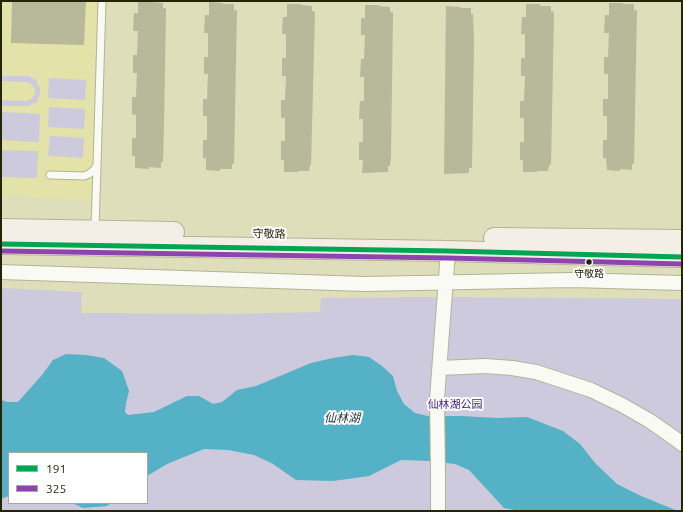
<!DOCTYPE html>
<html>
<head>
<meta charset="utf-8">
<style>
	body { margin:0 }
	#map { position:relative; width:683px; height:512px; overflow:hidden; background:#dedeba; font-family:Ubuntu,sans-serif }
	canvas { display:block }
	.frame { position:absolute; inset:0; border:2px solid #242409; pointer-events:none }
	.legend { position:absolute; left:8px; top:452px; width:140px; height:52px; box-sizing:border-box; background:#fff; border:1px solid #a7a79d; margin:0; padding:5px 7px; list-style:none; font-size:12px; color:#242409 }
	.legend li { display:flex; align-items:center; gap:8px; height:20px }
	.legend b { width:20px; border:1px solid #a7a79d }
</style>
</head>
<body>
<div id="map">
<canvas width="683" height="512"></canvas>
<div class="frame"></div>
<ul class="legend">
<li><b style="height:5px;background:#00a651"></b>191</li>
<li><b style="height:5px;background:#8e44ad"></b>325</li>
</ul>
</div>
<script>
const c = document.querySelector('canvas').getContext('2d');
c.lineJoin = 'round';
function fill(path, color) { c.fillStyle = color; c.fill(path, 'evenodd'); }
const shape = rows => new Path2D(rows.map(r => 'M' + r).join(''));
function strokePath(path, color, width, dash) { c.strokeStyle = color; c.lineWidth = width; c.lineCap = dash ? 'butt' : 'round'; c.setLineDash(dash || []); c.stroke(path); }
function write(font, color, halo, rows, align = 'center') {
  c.font = font + ' Ubuntu,"Noto Sans SC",sans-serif'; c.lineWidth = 4; c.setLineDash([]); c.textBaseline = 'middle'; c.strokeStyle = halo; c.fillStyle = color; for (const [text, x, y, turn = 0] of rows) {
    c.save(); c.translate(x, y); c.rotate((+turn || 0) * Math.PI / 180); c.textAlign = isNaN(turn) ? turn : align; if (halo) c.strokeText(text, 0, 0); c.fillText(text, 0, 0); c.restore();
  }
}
fill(shape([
	[1,1,106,1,100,192,96,199,90,201,1,195]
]), '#e2e2a9');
fill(shape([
	[1,76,28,76,36,80,40,88,40,93,37,102,28,106,1,106,1,100,27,101,31,99,34,96,35,92,35,89,30,83,27,82,1,81],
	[49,78,86,80,85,100,48,98],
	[49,107,85,109,84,129,48,127],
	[1,112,40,114,39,142,1,140],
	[50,136,84,138,83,158,48,156],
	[1,150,38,151,37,178,1,177],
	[1,288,82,292,81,313,228,314,320,312,321,298,434,297,682,299,682,511,1,511],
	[9,453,147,453,147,503,9,503]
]), '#cdcade');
fill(shape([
	[66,354,86,355,104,358,122,371,129,391,126,403,125,412,128,415,154,412,187,396,199,396,213,404,222,402,237,390,256,386,311,363,333,358,353,355,369,357,382,366,393,376,397,391,404,404,415,413,428,416,461,416,497,418,527,417,563,431,580,444,596,464,617,484,641,496,678,511,519,511,504,508,469,470,455,464,431,461,401,460,369,476,333,481,296,480,273,464,254,455,228,450,204,449,167,464,147,476,147,453,9,453,9,496,1,499,1,400,8,402,18,402,42,375,53,360],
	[72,503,111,503,107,506,83,508]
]), '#54b1c6');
fill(shape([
	[12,1,86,1,84,45,11,43],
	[138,1,152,1,152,2,163,3,163,8,165,8,166,9,164,125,163,162,161,162,161,168,149,167,149,169,135,168,135,156,132,156,132,138,136,138,136,115,132,114,132,97,136,97,137,73,133,73,133,55,137,55,138,31,133,31,134,13,138,13],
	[209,2,223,3,223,4,234,4,234,10,236,10,237,11,234,164,232,164,232,169,220,169,220,171,206,170,206,158,203,158,203,140,207,140,207,116,203,116,203,99,207,99,208,74,204,74,204,57,208,57,208,33,204,33,205,15,209,15],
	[609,3,623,3,623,4,634,4,634,10,636,10,637,11,634,164,632,164,632,170,620,169,620,171,607,170,606,158,603,158,603,140,607,140,607,116,603,116,603,99,608,99,608,74,604,74,604,57,608,57,609,33,604,33,605,15,609,15],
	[287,4,301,4,301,5,312,6,312,11,314,11,314,12,315,12,311,165,310,165,309,171,298,171,298,172,284,172,284,160,281,160,281,141,285,141,285,118,281,118,281,100,285,100,286,76,282,76,282,58,286,58,286,34,282,34,283,17,287,17],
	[526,4,540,4,540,6,551,6,551,11,553,11,554,13,551,165,549,165,548,171,537,171,537,172,523,172,523,160,520,160,520,142,524,142,524,118,520,118,520,101,524,101,525,76,521,76,521,58,525,58,525,34,521,34,522,17,526,17],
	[365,5,379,5,379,6,390,7,390,12,392,12,393,13,391,156,390,166,388,166,388,172,362,173,363,160,359,160,359,142,363,142,363,119,359,119,360,101,364,101,364,77,360,77,361,59,364,59,365,35,361,35,361,18,365,18],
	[446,6,460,7,460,8,471,8,471,14,473,14,474,40,472,168,469,168,469,173,444,174]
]), '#b8b89b');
const service = shape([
	[50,175,84,176,89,174,94,170,97,165,102,1],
	[95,229,97,166]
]);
const minor = shape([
	[1,272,365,284,571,280,682,283],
	[440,368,485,366,512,368,536,372,591,390,622,405,650,421,677,440,682,444],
	[438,511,438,473,437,399,448,251]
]);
const secondary = shape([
	[1,229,174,232],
	[494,238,682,240],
	[1,244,448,251,682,257]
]);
strokePath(service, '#b3b397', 9);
strokePath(minor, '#b3b397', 16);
strokePath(secondary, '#b3b397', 22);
strokePath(service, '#fafaf5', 7);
strokePath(minor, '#fafaf5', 14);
strokePath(secondary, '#f3efe7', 20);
strokePath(shape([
	[1,244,448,251,682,257]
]), '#00a651', 5);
strokePath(shape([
	[1,251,448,258,682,264]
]), '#8e44ad', 5);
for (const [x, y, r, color] of [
	[589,262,3.5,"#242409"]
]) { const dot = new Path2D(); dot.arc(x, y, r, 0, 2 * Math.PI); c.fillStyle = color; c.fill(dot); strokePath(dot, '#fff', 1.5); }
write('10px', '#242409', '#fff', [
	["守敬路",589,274]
]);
write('11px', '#242409', '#fff', [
	["守敬路",269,234,1]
]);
write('11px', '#3d2384', '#fff', [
	["仙林湖公园",455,404]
]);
write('italic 12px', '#1c3039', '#fff', [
	["仙林湖",342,418]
]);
</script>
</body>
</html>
